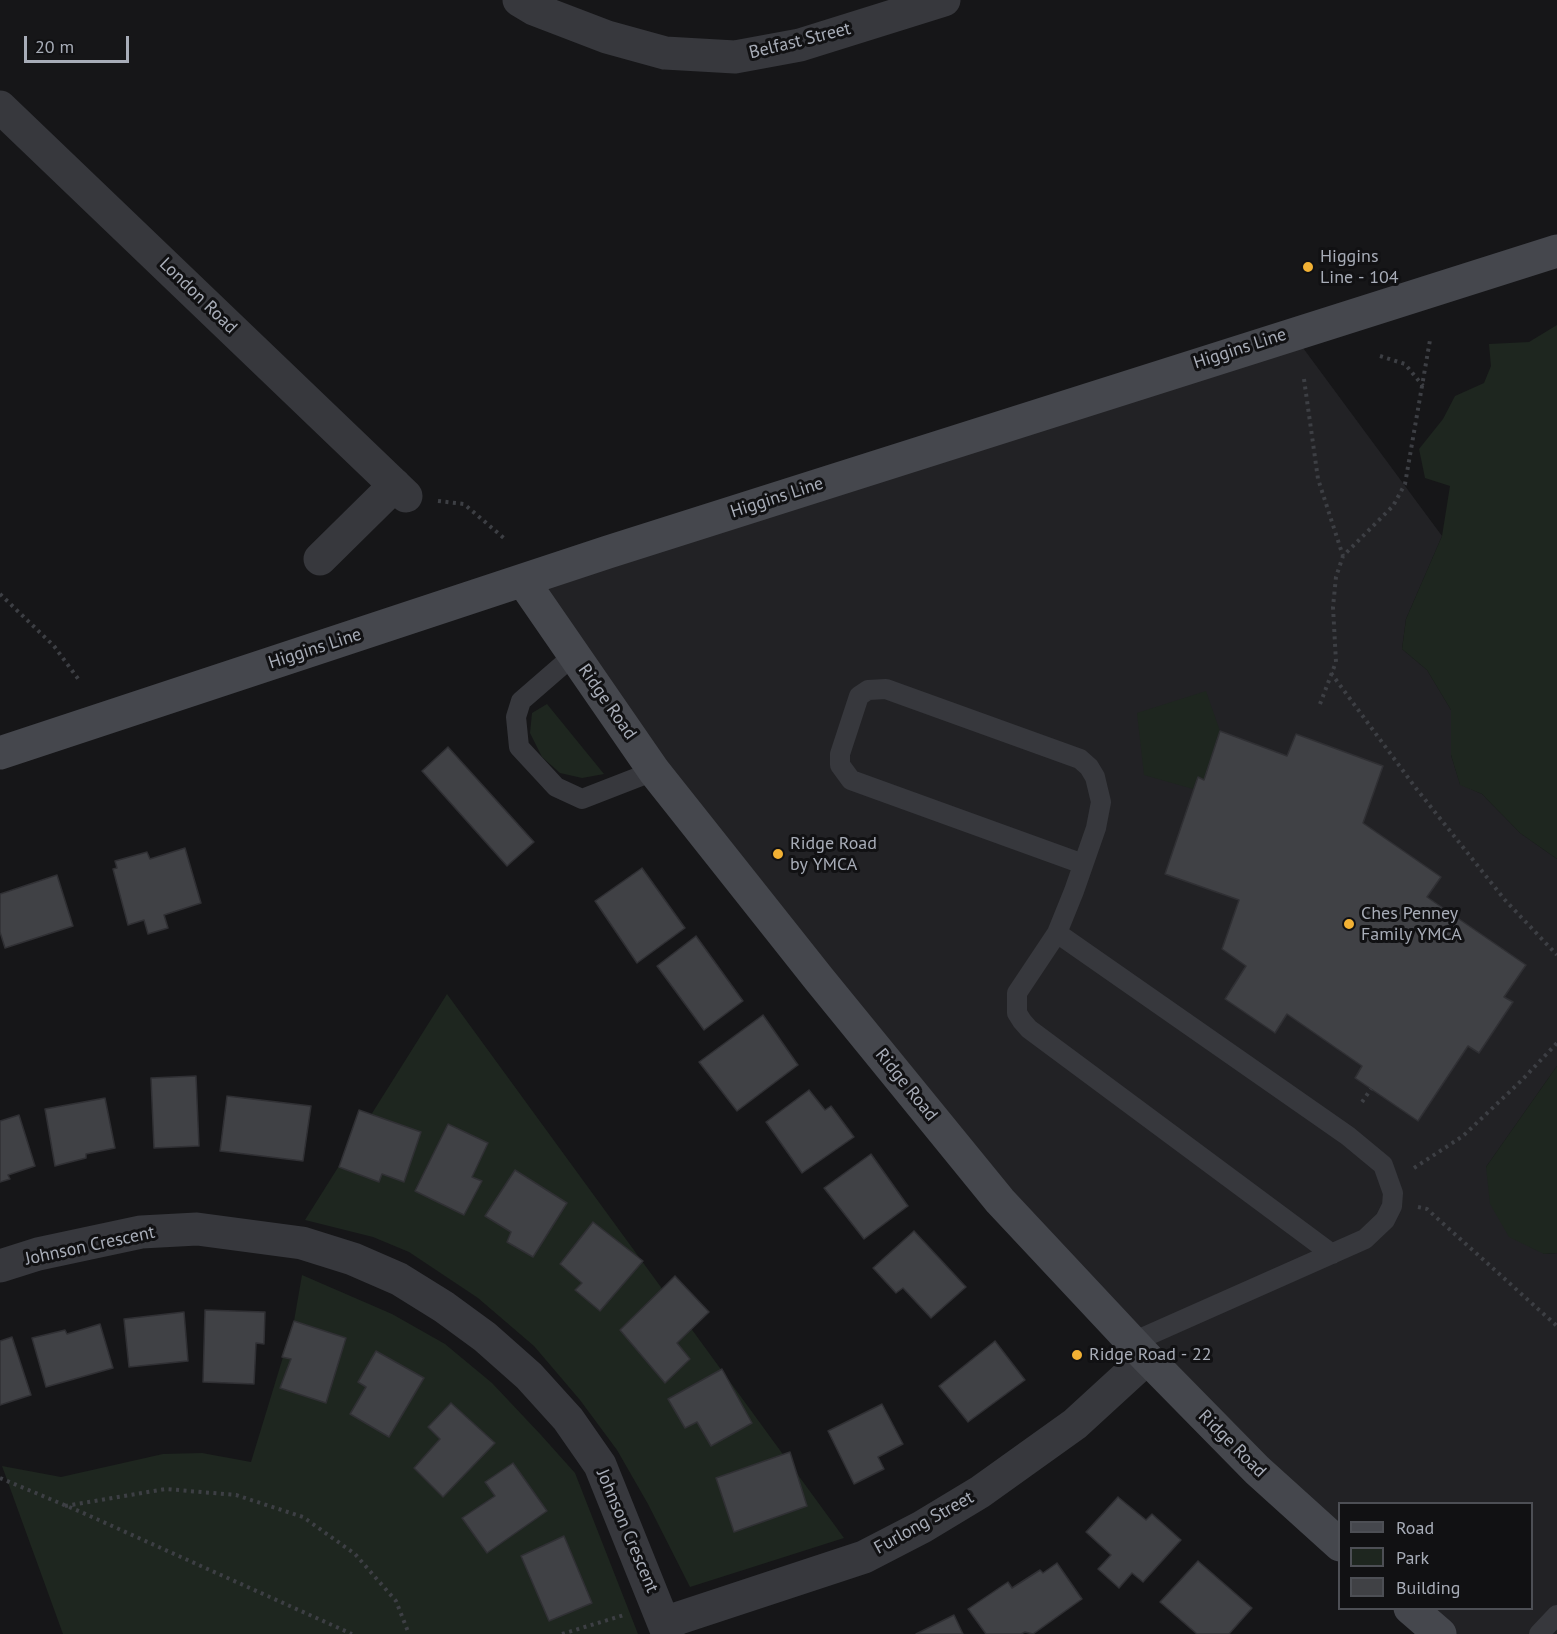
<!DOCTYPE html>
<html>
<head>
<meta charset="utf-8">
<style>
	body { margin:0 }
	#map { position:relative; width:1557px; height:1634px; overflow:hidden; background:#161618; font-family:"PT Sans",sans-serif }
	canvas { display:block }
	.legend { position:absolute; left:1338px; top:1502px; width:195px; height:108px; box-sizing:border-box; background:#111113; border:2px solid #4d4f55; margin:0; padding:8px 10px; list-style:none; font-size:18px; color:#a8adb8 }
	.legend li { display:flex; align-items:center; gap:12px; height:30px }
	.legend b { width:30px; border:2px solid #4d4f55 }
	.scale { position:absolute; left:24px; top:36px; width:105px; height:27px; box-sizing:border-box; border:3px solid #a8adb8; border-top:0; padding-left:8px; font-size:18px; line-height:21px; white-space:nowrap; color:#a8adb8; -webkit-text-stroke:4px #111113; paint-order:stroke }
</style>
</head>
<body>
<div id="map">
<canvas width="1557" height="1634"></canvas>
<ul class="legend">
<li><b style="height:8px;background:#45474d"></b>Road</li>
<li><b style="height:16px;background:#1e261f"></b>Park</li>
<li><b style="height:16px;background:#404145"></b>Building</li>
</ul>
<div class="scale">20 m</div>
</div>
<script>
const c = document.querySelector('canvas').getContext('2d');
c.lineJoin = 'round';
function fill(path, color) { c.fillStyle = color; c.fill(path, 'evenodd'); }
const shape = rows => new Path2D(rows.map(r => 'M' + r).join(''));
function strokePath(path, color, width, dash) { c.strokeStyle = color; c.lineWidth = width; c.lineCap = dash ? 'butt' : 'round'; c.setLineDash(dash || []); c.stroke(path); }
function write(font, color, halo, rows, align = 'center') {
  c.font = font + ' "PT Sans",sans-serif'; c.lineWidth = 6; c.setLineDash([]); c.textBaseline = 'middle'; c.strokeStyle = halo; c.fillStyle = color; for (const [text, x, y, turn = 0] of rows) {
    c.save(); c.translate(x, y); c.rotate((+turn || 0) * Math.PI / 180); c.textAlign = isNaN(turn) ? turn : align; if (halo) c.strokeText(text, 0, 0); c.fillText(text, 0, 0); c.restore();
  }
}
fill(shape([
	[1292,333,1442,536,1406,619,1402,649,1427,670,1451,710,1451,755,1460,784,1482,794,1520,833,1557,859,1557,1066,1486,1167,1544,1254,1557,1253,1557,1634,1440,1634,1410,1609,1532,1608,1532,1504,1340,1504,1339,1545,1083,1290,523,581]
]), '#222225');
fill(shape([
	[1557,325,1557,859,1520,833,1482,794,1460,785,1451,755,1451,710,1427,670,1402,649,1406,619,1442,536,1450,486,1425,478,1419,449,1443,419,1455,396,1484,383,1491,366,1489,344,1529,342],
	[1206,691,1220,731,1204,780,1198,777,1193,789,1144,775,1137,713],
	[547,704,604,774,582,778,560,773,542,757,530,733,532,713],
	[447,994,844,1538,690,1587,648,1504,617,1450,580,1400,534,1346,478,1298,409,1252,373,1237,305,1220],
	[1557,1066,1557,1253,1544,1254,1509,1237,1490,1204,1486,1167],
	[302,1275,392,1314,445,1344,492,1383,541,1435,575,1473,638,1634,63,1634,2,1466,61,1477,163,1454,202,1453,251,1462,294,1321]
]), '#1e261f');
const building = shape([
	[1220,731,1287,756,1296,734,1383,766,1363,823,1441,877,1427,897,1526,965,1504,997,1513,1002,1479,1053,1468,1046,1418,1121,1355,1078,1362,1066,1287,1014,1275,1033,1225,999,1246,966,1222,949,1239,900,1165,874,1198,777,1204,780,1220,731],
	[448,747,534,842,507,866,422,771,448,747],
	[185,848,201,903,164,915,168,928,148,934,144,920,128,925,113,869,117,868,115,861,147,852,150,859,185,848],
	[642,868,685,928,637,963,595,901,642,868],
	[57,875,73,926,5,948,0,932,0,894,57,875],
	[696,936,743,1001,704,1030,657,966,696,936],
	[763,1015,798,1065,737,1111,699,1062,763,1015],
	[196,1076,199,1146,154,1148,151,1078,196,1076],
	[809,1090,825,1110,831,1106,854,1137,802,1173,766,1122,809,1090],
	[227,1096,311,1106,303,1161,220,1151,227,1096],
	[105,1098,115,1148,86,1154,86,1158,55,1166,45,1109,105,1098],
	[359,1110,421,1132,404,1182,382,1174,379,1182,339,1167,359,1110],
	[19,1115,35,1166,8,1175,10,1179,0,1182,0,1121,19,1115],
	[448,1124,488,1143,472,1177,482,1181,464,1215,415,1191,448,1124],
	[871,1154,908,1206,864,1239,824,1188,871,1154],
	[515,1170,567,1203,533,1257,507,1242,511,1232,485,1216,515,1170],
	[593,1222,643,1261,600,1311,575,1290,582,1283,560,1264,593,1222],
	[914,1231,966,1287,931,1318,903,1288,896,1293,873,1268,914,1231],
	[675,1276,709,1312,677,1343,690,1359,665,1383,620,1330,675,1276],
	[205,1310,265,1312,264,1344,256,1343,254,1384,203,1382,205,1310],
	[184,1312,188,1361,129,1367,124,1319,184,1312],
	[294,1321,346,1338,326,1403,280,1388,291,1359,282,1357,294,1321],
	[100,1324,113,1368,46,1387,32,1338,65,1330,67,1334,100,1324],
	[12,1337,31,1395,0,1405,0,1341,12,1337],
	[995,1341,1025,1380,968,1422,939,1386,995,1341],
	[376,1351,424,1378,389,1437,350,1414,366,1387,358,1382,376,1351],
	[722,1369,752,1423,711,1446,697,1422,685,1428,668,1399,722,1369],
	[451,1403,495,1443,443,1497,414,1468,440,1439,428,1427,451,1403],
	[882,1404,903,1444,878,1457,884,1469,854,1484,828,1431,882,1404],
	[790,1452,807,1506,734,1532,716,1478,790,1452],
	[513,1463,547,1511,487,1553,462,1518,495,1496,485,1482,513,1463],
	[1118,1497,1146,1520,1152,1514,1181,1540,1143,1582,1132,1573,1119,1588,1098,1569,1111,1555,1086,1532,1118,1497],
	[564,1536,592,1603,549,1621,521,1556,564,1536],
	[1198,1561,1252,1608,1229,1634,1197,1634,1160,1602,1198,1561],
	[1057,1563,1082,1599,1033,1634,1025,1632,1021,1634,986,1634,968,1609,1008,1582,1012,1588,1040,1570,1043,1573,1057,1563],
	[954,1615,963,1634,916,1634,954,1615]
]);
fill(building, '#404145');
strokePath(building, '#303034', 1.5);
strokePath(shape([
	[1380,356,1405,364,1423,386],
	[1304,379,1318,479,1343,556],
	[438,501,464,504,505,539],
	[0,594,54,646,79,680],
	[1331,673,1415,787,1505,900,1557,955],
	[1320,704,1336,662,1333,607,1336,577,1343,556,1393,506,1405,484,1430,340],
	[1362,1102,1371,1089],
	[1414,1168,1463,1136,1522,1080,1557,1043],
	[1418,1207,1427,1209,1557,1326],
	[0,1478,81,1512,352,1634],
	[65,1506,166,1489,236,1495,303,1517,355,1554,396,1601,409,1634],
	[562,1634,624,1615]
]), '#3d3f44', 4, [3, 4.5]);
strokePath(shape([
	[574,655,521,701,516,717,519,747,556,787,582,799,654,771],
	[1057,933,1074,891,1096,828,1101,802,1095,777,1089,767,1080,759,886,689,868,690,859,696,840,754,840,765,851,780,1083,864],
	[1133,1342,1365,1239,1385,1220,1392,1206,1393,1193,1383,1165,1348,1136,1057,933,1017,993,1017,1013,1022,1021,1029,1029,1332,1254],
	[1539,1634,1557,1615]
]), '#37383d', 20);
strokePath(shape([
	[519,0,534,9,607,37,665,53,735,57,800,45,944,0],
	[0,107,406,496],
	[320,559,395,485],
	[0,1266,38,1254,141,1232,197,1229,302,1243,353,1259,399,1279,444,1307,485,1337,529,1376,568,1419,600,1465,668,1634],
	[664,1623,864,1557,922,1527,980,1492,1075,1424,1147,1358]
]), '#37383d', 33);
strokePath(shape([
	[523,581,654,771,819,979,1000,1201,1147,1358,1257,1470,1340,1545],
	[0,753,608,552,1557,251],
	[1410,1608,1440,1634]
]), '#45474d', 33);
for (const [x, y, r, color] of [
	[1308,267,6,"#f2b134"],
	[778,854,6,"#f2b134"],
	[1349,924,6,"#f2b134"],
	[1077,1355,6,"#f2b134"]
]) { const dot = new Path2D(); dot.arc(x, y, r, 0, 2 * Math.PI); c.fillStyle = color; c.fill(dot); strokePath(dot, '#111113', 2); }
write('18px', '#a8adb8', '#111113', [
	["Belfast Street",800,41,-14],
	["London Road",198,296,44],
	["Higgins Line",1240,349,-18],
	["Higgins Line",777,498,-18],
	["Higgins Line",315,649,-18],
	["Ridge Road",607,702,55],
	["Ridge Road",906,1085,51],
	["Johnson Crescent",90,1246,-12],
	["Ridge Road",1232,1444,45],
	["Furlong Street",924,1523,-29],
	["Johnson Crescent",627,1531,67]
]);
write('18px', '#a8adb8', '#111113', [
	["Higgins",1320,257],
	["Line - 104",1320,278],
	["Ridge Road",790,844],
	["by YMCA",790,865],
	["Ches Penney",1361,914],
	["Family YMCA",1361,935],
	["Ridge Road - 22",1089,1355]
], 'left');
</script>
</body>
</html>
